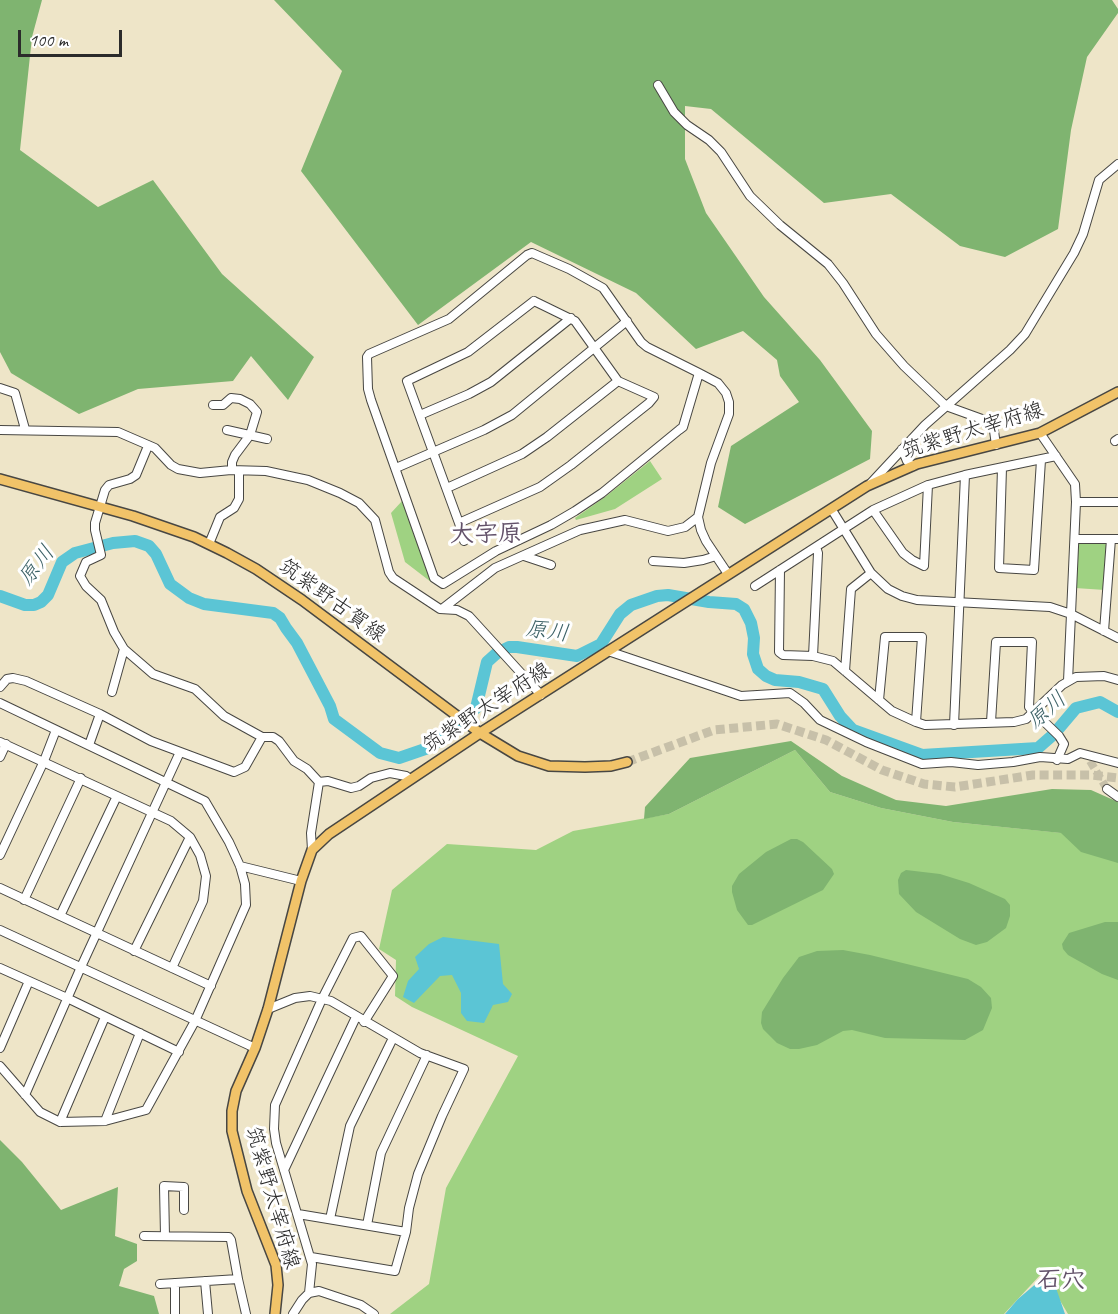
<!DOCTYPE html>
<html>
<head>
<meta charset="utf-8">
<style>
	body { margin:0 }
	#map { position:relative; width:1118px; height:1314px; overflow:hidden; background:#eee5c8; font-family:Caveat,sans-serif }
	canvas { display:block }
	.scale { position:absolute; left:18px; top:30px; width:104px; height:27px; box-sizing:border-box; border:3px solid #2b2b2b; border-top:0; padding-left:8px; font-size:18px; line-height:21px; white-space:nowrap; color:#2b2b2b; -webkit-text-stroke:4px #fff; paint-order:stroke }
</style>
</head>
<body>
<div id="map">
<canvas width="1118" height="1314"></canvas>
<div class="scale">100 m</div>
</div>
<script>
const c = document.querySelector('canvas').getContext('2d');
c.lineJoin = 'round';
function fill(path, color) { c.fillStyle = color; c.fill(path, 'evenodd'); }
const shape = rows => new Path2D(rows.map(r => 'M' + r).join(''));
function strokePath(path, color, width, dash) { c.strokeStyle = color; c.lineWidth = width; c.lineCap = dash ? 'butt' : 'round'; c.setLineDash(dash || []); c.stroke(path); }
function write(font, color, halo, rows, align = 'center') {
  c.font = font + ' Caveat,"Klee One",sans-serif'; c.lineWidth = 6; c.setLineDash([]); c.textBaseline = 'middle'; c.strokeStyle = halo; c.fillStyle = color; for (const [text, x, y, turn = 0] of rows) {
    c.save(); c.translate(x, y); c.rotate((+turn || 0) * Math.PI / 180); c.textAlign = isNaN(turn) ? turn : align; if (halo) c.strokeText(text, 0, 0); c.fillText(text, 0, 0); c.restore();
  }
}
fill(shape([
	[650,461,662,479,615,509,576,520,575,518,605,497],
	[402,501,431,582,405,562,391,513],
	[1081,541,1104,542,1107,546,1105,590,1075,588,1077,544],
	[795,750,830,792,881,808,953,822,1062,833,1118,855,1118,1314,1068,1314,1043,1272,1004,1314,390,1314,429,1284,446,1188,518,1056,412,1007,395,996,396,960,379,949,392,890,447,844,536,850,573,831,669,814]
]), '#9fd282');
fill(shape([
	[0,0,42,0,32,37,20,150,98,207,153,180,222,274,314,357,288,400,251,356,233,381,138,389,79,414,11,373,0,352],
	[274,0,1112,0,1118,9,1118,13,1087,57,1071,130,1058,229,1005,257,960,246,891,194,824,203,711,109,685,106,685,159,706,213,764,297,820,360,872,431,870,459,745,524,718,507,731,446,799,402,780,376,777,360,743,331,696,349,636,293,531,242,418,325,301,171,342,71],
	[791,741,842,776,896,800,946,806,1052,789,1091,790,1118,802,1118,863,1081,852,1061,833,953,822,881,808,830,792,795,750,669,814,644,819,645,807,690,758],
	[791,839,797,839,803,842,832,869,834,874,823,890,752,925,748,925,737,910,732,892,732,886,739,874,766,852],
	[906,870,940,874,969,883,1005,899,1010,905,1010,916,1006,928,987,942,976,945,960,939,916,912,899,894,898,880,901,873],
	[1105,922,1118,922,1118,980,1102,974,1068,955,1063,949,1062,944,1069,933],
	[843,950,870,955,968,979,981,987,991,998,992,1008,983,1030,965,1040,885,1038,852,1030,843,1031,817,1045,799,1049,790,1049,777,1043,763,1029,761,1023,762,1012,783,978,799,957,817,951],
	[0,1140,22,1162,61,1210,118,1187,115,1236,137,1244,137,1261,124,1269,119,1286,154,1296,159,1314,0,1314]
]), '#7fb470');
fill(shape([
	[443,937,499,944,503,984,512,994,508,1002,493,1005,484,1023,467,1021,461,1013,461,993,452,975,440,976,414,1003,403,997,408,981,419,969,415,957,429,944],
	[1045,1276,1056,1288,1065,1314,1005,1314,1018,1299]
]), '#5bc5d5');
strokePath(shape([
	[0,596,25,605,34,605,41,602,48,595,62,562,75,553,113,543,135,541,149,546,156,554,170,584,189,598,204,604,273,613,280,618,286,628,297,643,330,706,334,719,380,753,399,758,431,747,476,708,487,662,497,653,509,647,517,647,577,656,601,644,620,614,631,605,657,596,668,595,709,602,736,604,744,609,751,623,754,638,753,654,758,669,766,676,775,680,799,682,823,689,840,716,853,730,922,755,1038,748,1054,734,1076,708,1100,702,1118,712]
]), '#5bc5d5', 12);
strokePath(shape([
	[1090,761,1107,789]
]), '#c7c0a9', 8, [8, 4]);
strokePath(shape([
	[627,762,714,730,777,724,826,740,882,770,924,784,955,787,1033,775,1091,775,1118,778]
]), '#c7c0a9', 9, [9, 4.5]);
const minor = shape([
	[658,85,674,112,687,125,709,140,721,152,750,196,780,225,828,264,843,283,876,334,904,366,946,406,982,419,990,425,994,431,996,445],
	[534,301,575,321,618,381,654,397,649,403,571,465,540,487,459,523,407,381,468,352,534,301],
	[699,373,683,427,679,430,602,493,575,511,551,525,496,551,443,584,434,578,371,400,368,389,367,357,369,354,449,319,527,255,532,253,569,269,603,288,641,342,647,347,699,373,718,383,726,393,729,402,729,414,711,463,698,517,701,530,706,541,728,574],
	[0,388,15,393,25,429],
	[213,405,223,405,231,398,240,399,250,404,257,412,250,435,235,455,232,462,232,470],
	[420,415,469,394,491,382,571,318],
	[0,430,118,432,155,448,171,465,178,469,200,473,231,470,266,471,308,480,340,493,359,503,375,520,389,572,393,578,440,609,457,610,469,616,541,695],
	[227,430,267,439],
	[1040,433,1075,484,1076,502,1068,681],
	[1115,441,1118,439],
	[148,446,136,475,130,479,109,485,105,490,95,523,95,530,101,555,86,562,80,576,86,586,101,600,114,632,124,649,153,674,195,689,224,716,262,737,273,737,279,741,294,761,307,769,319,782,311,833,312,850],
	[902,449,907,461,913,466],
	[396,468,484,430,512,415,627,321],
	[1002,468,999,568,1034,570,1041,460],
	[870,484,925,425,1010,350,1025,334,1074,253,1083,234,1099,180,1118,164],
	[447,488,522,454,547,437,618,381],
	[1076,502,1118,502],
	[832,510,871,573,888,589,902,596,917,600,1050,607,1071,614,1118,638],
	[873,510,903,553,912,560,924,566,928,485],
	[459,523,464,541],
	[1075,539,1118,539],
	[209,544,220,517,234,508,239,499,239,471],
	[524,556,551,565],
	[653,561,684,563,703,560,716,556],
	[780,570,779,652,783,655,813,656,833,661,892,711,916,722,925,725,1014,722,1026,719,1062,685,1076,677,1104,676,1118,680],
	[755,586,873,510,928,485,965,475,1056,456],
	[442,609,495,568,580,530,625,520,668,531,685,527,698,517],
	[1104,631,1111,539],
	[608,651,741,696,790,693,804,703,820,720,866,742,922,764,951,762,978,765,1013,762,1040,757,1068,759,1080,753,1118,763],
	[813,656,818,553,816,547],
	[845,671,851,589,871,573],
	[0,687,7,679,13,678,26,681,100,714,151,741,234,772,245,767,262,737],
	[112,692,124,649],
	[879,700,885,637,922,637,916,722],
	[0,703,205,801,229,842,240,866,245,884,246,905,195,1021,146,1110,105,1121,60,1122,40,1112,0,1066],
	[991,722,996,642,1032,642,1029,707,1059,736,1064,744,1057,760],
	[954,725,965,475],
	[0,742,171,821,190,837,200,855,206,876,203,901,172,968],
	[89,745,100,714],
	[0,757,6,744],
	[319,782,328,781,351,788,359,786,371,778,390,773,406,776,410,779],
	[1107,789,1118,797],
	[0,855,44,761,56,730],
	[240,866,301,881],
	[0,888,211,986],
	[24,900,81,778],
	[60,916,117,796],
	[0,930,255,1048],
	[134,951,190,837],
	[0,968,67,998,179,1052],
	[268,1009,295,998,310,996,331,1001,420,1053,464,1069,442,1116,418,1174,409,1208,406,1232,298,1214],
	[0,1048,29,981],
	[25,1095,81,967,180,752],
	[105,1121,140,1033],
	[60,1122,105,1017],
	[284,1170,356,1017],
	[330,1219,350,1126,393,1038],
	[367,1225,381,1153,427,1055],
	[144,1236,229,1237,231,1240,238,1279],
	[165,1236,164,1186,184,1187,184,1210],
	[311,1257,395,1271,406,1232],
	[205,1281,208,1314],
	[175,1283,175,1314],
	[160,1284,238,1279,246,1314],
	[309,1293,312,1264,276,1143,274,1129,275,1105,322,999,353,938,361,936,393,976,364,1022],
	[293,1314,302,1300,309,1293,319,1291,361,1305,374,1314]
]);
const major = shape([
	[0,479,133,516,194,537,227,553,256,569,302,600,480,733,518,756,549,766,585,767,611,766,627,762],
	[275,1314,278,1285,276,1265,247,1191,232,1131,232,1111,236,1091,255,1048,268,1009,301,881,312,850,329,834,480,733,867,486,917,464,1040,433,1118,392]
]);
strokePath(minor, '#484743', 10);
strokePath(major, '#484743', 12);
strokePath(minor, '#fff', 8);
strokePath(major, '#f1c369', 9);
write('21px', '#2b2b2b', '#fff', [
	["筑紫野太宰府線",973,431,-17],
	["筑紫野古賀線",332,601,36],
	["筑紫野太宰府線",487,708,-33],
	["筑紫野太宰府線",272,1198,74]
]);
write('italic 22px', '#3c6166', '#fff', [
	["原川",37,566,-52],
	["原川",547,632,7],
	["原川",1047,711,-41]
]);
write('bold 24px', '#63526a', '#fff', [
	["大字原",486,535],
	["石穴",1061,1281]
]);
</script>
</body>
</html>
